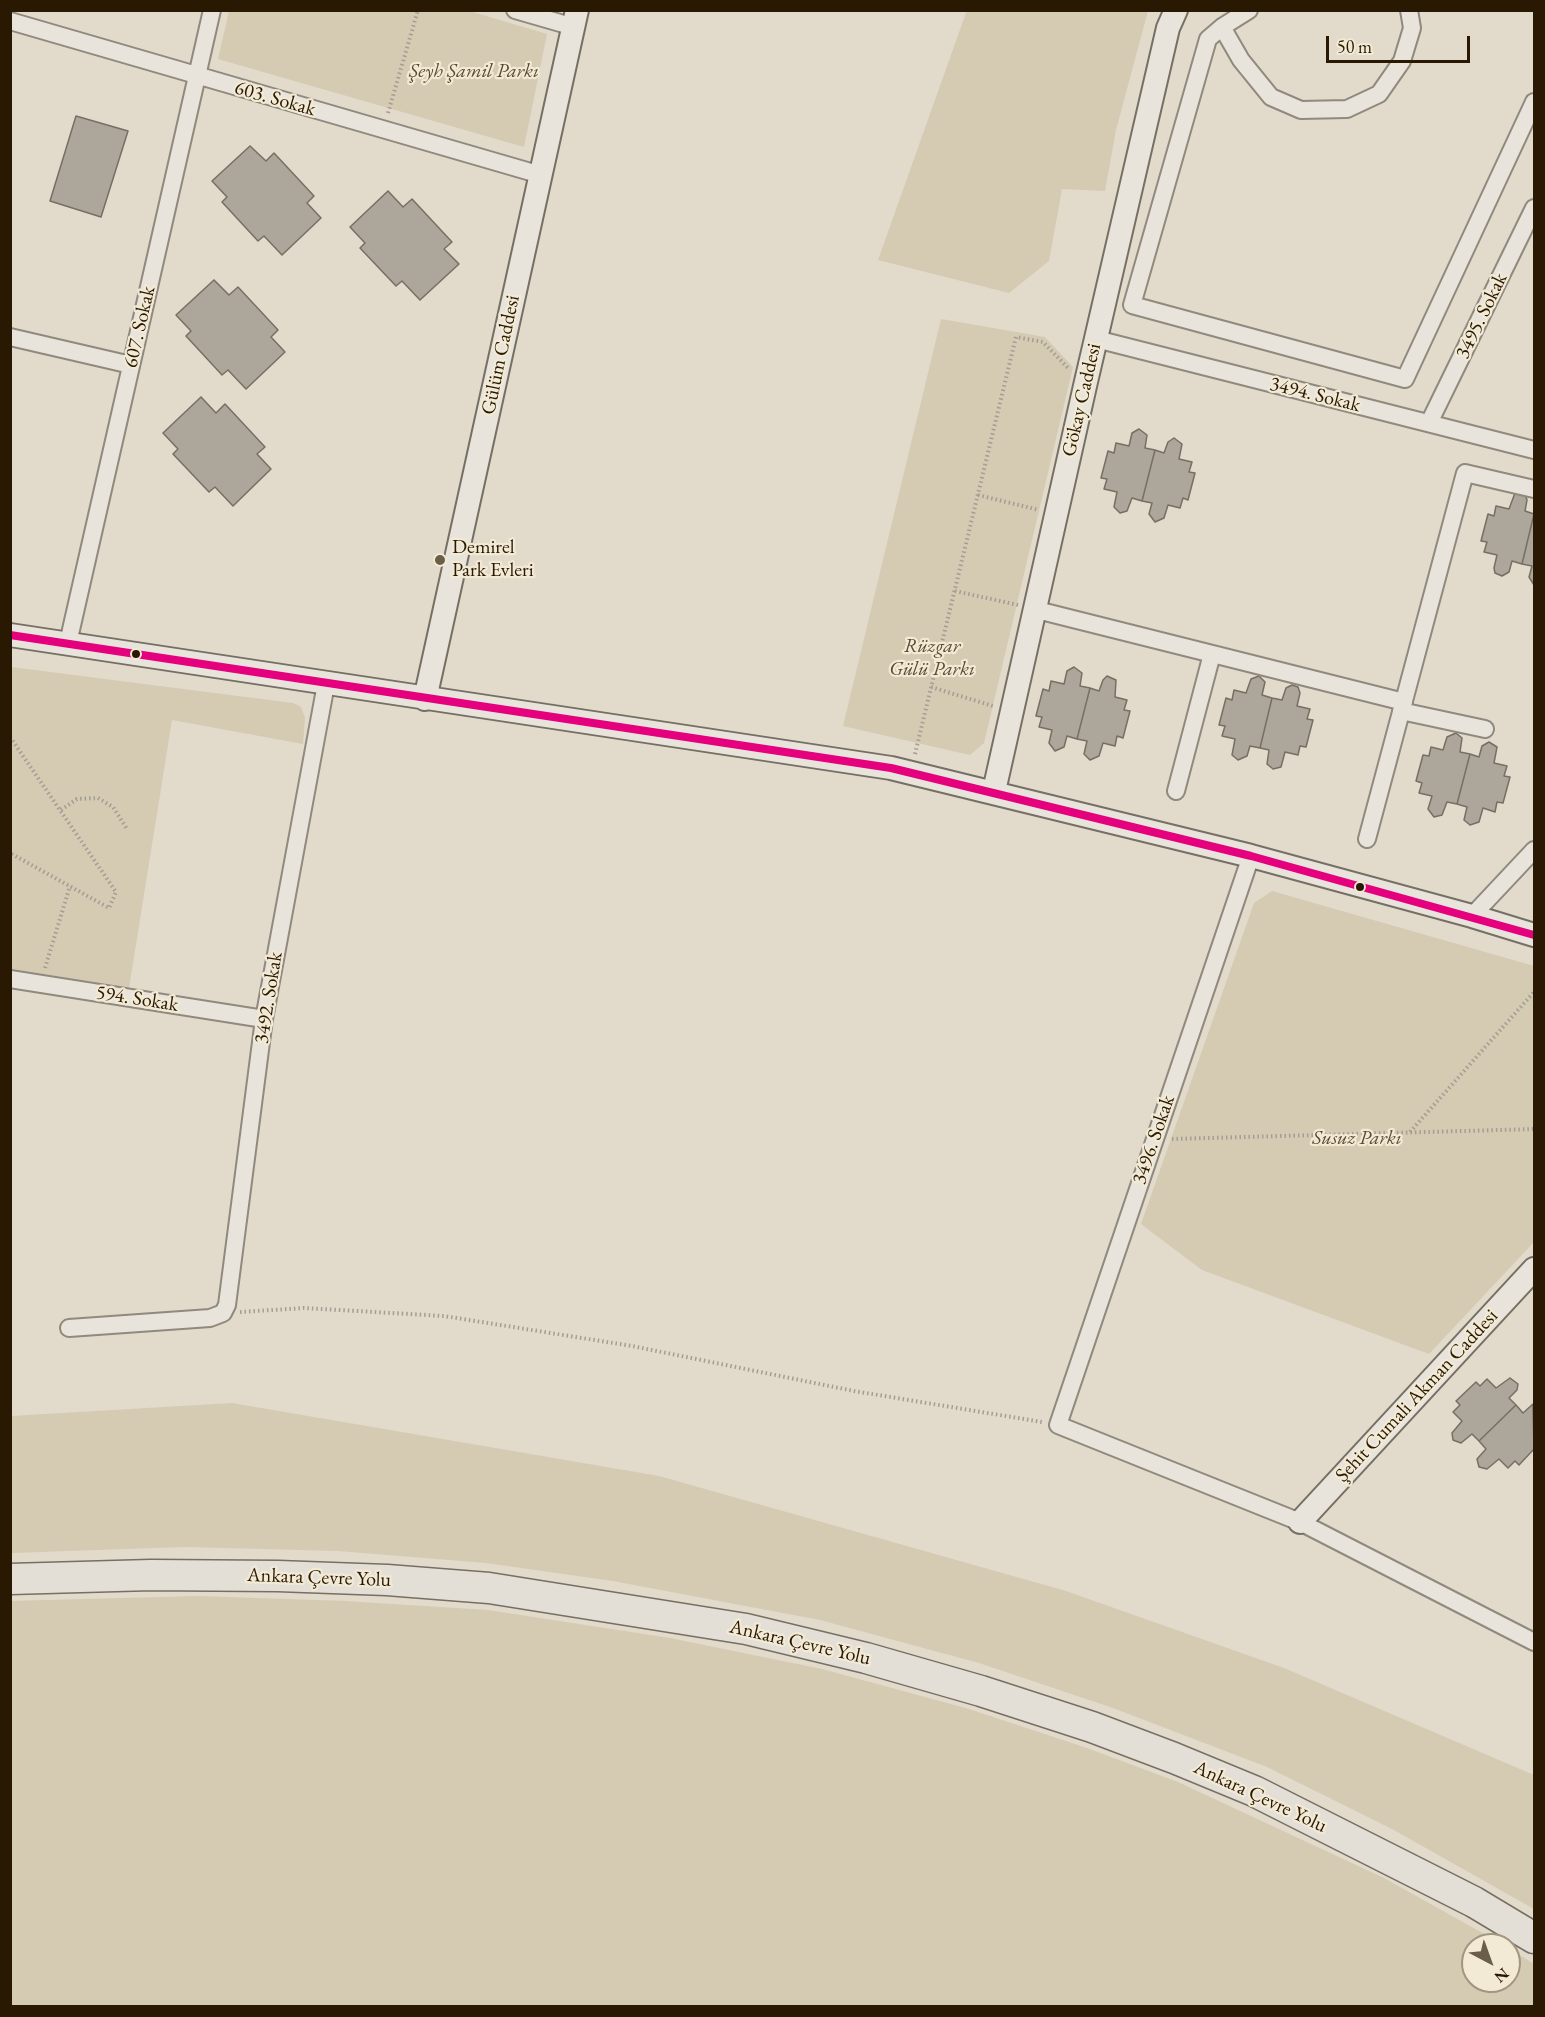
<!DOCTYPE html>
<html>
<head>
<meta charset="utf-8">
<style>
	body { margin:0 }
	#map { position:relative; width:1545px; height:2017px; overflow:hidden; background:#e2daca; font-family:"EB Garamond",serif }
	canvas { display:block }
	.frame { position:absolute; inset:0; border:12px solid #291903; pointer-events:none }
	.north { position:absolute; left:1461px; top:1933px; width:60px; height:60px; box-sizing:border-box; background:#f3ead5; border:2px solid #a29681; border-radius:50%; rotate:139deg; font-size:16px; font-weight:700; line-height:24px; text-align:center; color:#291903 }
	.north::after { content:''; display:block; margin:auto; width:21px; height:27px; background:#6a5d49; clip-path:polygon(50% 0,100% 100%,50% 72%,0 100%) }
	.scale { position:absolute; left:1326px; top:36px; width:144px; height:27px; box-sizing:border-box; border:3px solid #291903; border-top:0; padding-left:8px; font-size:18px; line-height:21px; white-space:nowrap; color:#291903; -webkit-text-stroke:4px #f3ead5; paint-order:stroke }
</style>
</head>
<body>
<div id="map">
<canvas width="1545" height="2017"></canvas>
<div class="frame"></div>
<div class="north">N</div>
<div class="scale">50 m</div>
</div>
<script>
const c = document.querySelector('canvas').getContext('2d');
c.lineJoin = 'round';
function fill(path, color) { c.fillStyle = color; c.fill(path, 'evenodd'); }
const shape = rows => new Path2D(rows.map(r => 'M' + r).join(''));
function strokePath(path, color, width, dash) { c.strokeStyle = color; c.lineWidth = width; c.lineCap = dash ? 'butt' : 'round'; c.setLineDash(dash || []); c.stroke(path); }
function write(font, color, halo, rows, align = 'center') {
  c.font = font + ' "EB Garamond",serif'; c.lineWidth = 4.5; c.setLineDash([]); c.textBaseline = 'middle'; c.strokeStyle = halo; c.fillStyle = color; for (const [text, x, y, turn = 0] of rows) {
    c.save(); c.translate(x, y); c.rotate((+turn || 0) * Math.PI / 180); c.textAlign = isNaN(turn) ? turn : align; if (halo) c.strokeText(text, 0, 0); c.fillText(text, 0, 0); c.restore();
  }
}
fill(shape([
	[967,10,1148,11,1116,130,1105,191,1062,189,1049,261,1009,293,878,260],
	[229,11,469,11,547,34,524,147,218,59],
	[941,319,1045,337,1073,367,984,743,970,755,843,726],
	[11,667,293,703,301,707,305,718,303,744,172,720,129,988,11,970],
	[1272,891,1534,966,1534,1242,1429,1354,1202,1270,1141,1224,1254,903],
	[232,1403,659,1476,1066,1591,1284,1668,1534,1775,1534,1909,1392,1829,1267,1767,1113,1708,979,1663,820,1620,613,1581,486,1563,338,1551,184,1547,11,1553,11,1416],
	[198,1596,345,1601,488,1610,670,1638,822,1669,969,1709,1087,1748,1178,1782,1384,1878,1504,1945,1473,1945,1473,1981,1509,1981,1509,1948,1534,1964,1534,2006,11,2006,11,1601]
]), '#d5cab2');
const building = shape([
	[76,116,128,131,101,217,50,201,76,116],
	[250,146,266,161,274,153,314,196,307,203,321,218,282,255,264,236,258,241,222,202,227,197,212,181,250,146],
	[388,191,403,207,412,199,452,242,444,249,459,264,420,300,402,281,396,286,360,248,365,243,350,227,388,191],
	[214,280,229,295,238,287,278,330,271,337,285,352,246,389,228,370,222,375,186,336,191,331,176,315,214,280],
	[201,397,216,413,225,404,265,447,257,454,271,469,233,506,215,487,209,492,173,454,178,449,163,433,201,397],
	[1139,429,1147,435,1145,448,1155,450,1142,501,1132,498,1127,511,1120,513,1114,507,1117,492,1104,489,1107,479,1101,478,1108,451,1114,453,1116,443,1129,446,1132,433,1139,429],
	[1174,438,1182,444,1179,459,1192,462,1189,472,1195,473,1188,500,1183,498,1180,508,1168,505,1164,518,1155,522,1149,514,1152,503,1142,501,1155,450,1164,453,1168,442,1174,438],
	[1515,493,1525,494,1527,500,1525,511,1534,514,1522,564,1512,561,1509,572,1502,576,1495,573,1494,568,1497,555,1484,552,1487,542,1481,541,1488,514,1494,516,1496,506,1509,509,1515,493],
	[1534,514,1534,585,1529,577,1532,566,1522,564,1534,514],
	[1074,667,1082,673,1080,686,1090,688,1077,739,1067,736,1064,747,1055,751,1049,743,1052,730,1039,727,1042,717,1036,716,1043,689,1049,691,1051,681,1064,684,1067,671,1074,667],
	[1107,676,1116,680,1115,697,1127,700,1124,710,1130,711,1123,738,1117,736,1115,746,1103,743,1099,756,1090,760,1084,754,1087,741,1077,739,1090,688,1099,691,1103,680,1107,676],
	[1259,676,1265,682,1262,695,1272,698,1260,748,1250,746,1247,756,1238,760,1232,755,1235,739,1222,736,1225,726,1219,725,1226,698,1232,700,1234,690,1246,693,1251,679,1259,676],
	[1292,685,1298,687,1300,693,1297,706,1310,709,1307,719,1313,720,1306,747,1300,746,1298,755,1285,752,1281,767,1273,769,1267,764,1269,750,1260,748,1272,698,1282,700,1286,688,1292,685],
	[1456,733,1462,738,1460,752,1470,754,1457,804,1447,802,1442,815,1434,817,1428,809,1432,796,1419,793,1422,783,1416,781,1423,755,1429,756,1431,747,1443,750,1447,737,1456,733],
	[1489,742,1497,747,1494,763,1507,766,1504,776,1510,777,1503,803,1497,802,1495,812,1483,808,1479,822,1470,825,1464,820,1467,807,1457,804,1470,754,1479,757,1482,746,1489,742],
	[1510,1378,1518,1384,1517,1390,1509,1398,1516,1405,1479,1441,1472,1434,1461,1443,1453,1440,1452,1433,1462,1421,1453,1412,1460,1405,1456,1401,1476,1382,1480,1386,1487,1379,1496,1388,1510,1378],
	[1533,1404,1534,1449,1519,1465,1515,1461,1508,1468,1499,1459,1487,1469,1479,1467,1477,1459,1486,1449,1479,1441,1516,1405,1523,1413,1533,1404]
]);
fill(building, '#ada69a');
strokePath(building, '#766f63', 1.5);
const street = shape([
	[515,10,574,27],
	[1409,10,1412,28,1402,61,1379,94,1347,109,1301,110,1271,97,1241,60,1222,27,1208,39,1132,305,1405,379,1534,102],
	[10,21,541,175],
	[1222,27,1249,10],
	[10,337,131,365],
	[1096,339,1534,450],
	[1429,423,1534,208],
	[1033,609,1404,702],
	[68,643,212,10],
	[1401,711,1485,729],
	[1176,791,1212,654],
	[1367,839,1465,473,1534,489],
	[1251,856,1058,1425,1300,1522,1534,1642],
	[1472,916,1534,850],
	[10,979,264,1019],
	[69,1328,210,1318,223,1313,227,1305,264,1019,326,684]
]);
const secondary = shape([
	[10,635,891,768,1251,856,1472,916,1534,935],
	[425,699,577,10],
	[994,791,1085,386,1168,28,1176,10],
	[1300,1522,1534,1269]
]);
const highway = shape([
	[10,1579,151,1575,278,1576,387,1580,489,1588,746,1629,866,1658,981,1691,1092,1727,1174,1758,1254,1791,1474,1902,1534,1938]
]);
strokePath(street, '#90897e', 20);
strokePath(secondary, '#766f63', 26);
strokePath(highway, '#766f63', 33);
strokePath(shape([
	[388,113,418,10],
	[978,495,1039,510],
	[955,591,1018,605],
	[931,687,993,706],
	[10,737,116,892,109,908,10,853],
	[915,754,1016,337,1043,342,1069,369],
	[61,810,77,799,98,798,113,807,127,829],
	[45,968,70,886],
	[1410,1132,1534,992],
	[1172,1139,1534,1129],
	[240,1312,304,1308,444,1316,632,1346,854,1391,1042,1422]
]), '#a29e95', 4, [1.5, 3]);
strokePath(street, '#e8e4dc', 16);
strokePath(secondary, '#e8e4dc', 22);
strokePath(highway, '#e4dfd6', 30);
strokePath(shape([
	[10,635,891,768,1251,856,1534,935]
]), '#e5007d', 8);
for (const [x, y, r, color] of [
	[440,560,6,"#6a5d49"],
	[136,654,5,"#291903"],
	[1360,887,5,"#291903"]
]) { const dot = new Path2D(); dot.arc(x, y, r, 0, 2 * Math.PI); c.fillStyle = color; c.fill(dot); strokePath(dot, '#f3ead5', 2); }
write('italic 20px', '#5a4a32', '#f3ead5', [
	["Şeyh Şamil Parkı",474,72],
	["Rüzgar",932,647],
	["Gülü Parkı",932,670],
	["Susuz Parkı",1357,1139]
]);
write('20px', '#291903', '#f3ead5', [
	["603. Sokak",275,99,16],
	["3495. Sokak",1482,316,-64],
	["607. Sokak",140,327,-77],
	["Gülüm Caddesi",501,355,-78],
	["3494. Sokak",1315,395,14],
	["Gökay Caddesi",1082,400,-77],
	["3492. Sokak",269,998,-81],
	["594. Sokak",137,999,9],
	["3496. Sokak",1154,1140,-71],
	["Şehit Cumali Akman Caddesi",1417,1396,-47],
	["Ankara Çevre Yolu",319,1578,2],
	["Ankara Çevre Yolu",800,1643,13],
	["Ankara Çevre Yolu",1260,1797,25]
]);
write('20px', '#291903', '#f3ead5', [
	["Demirel",452,548],
	["Park Evleri",452,571]
], 'left');
</script>
</body>
</html>
